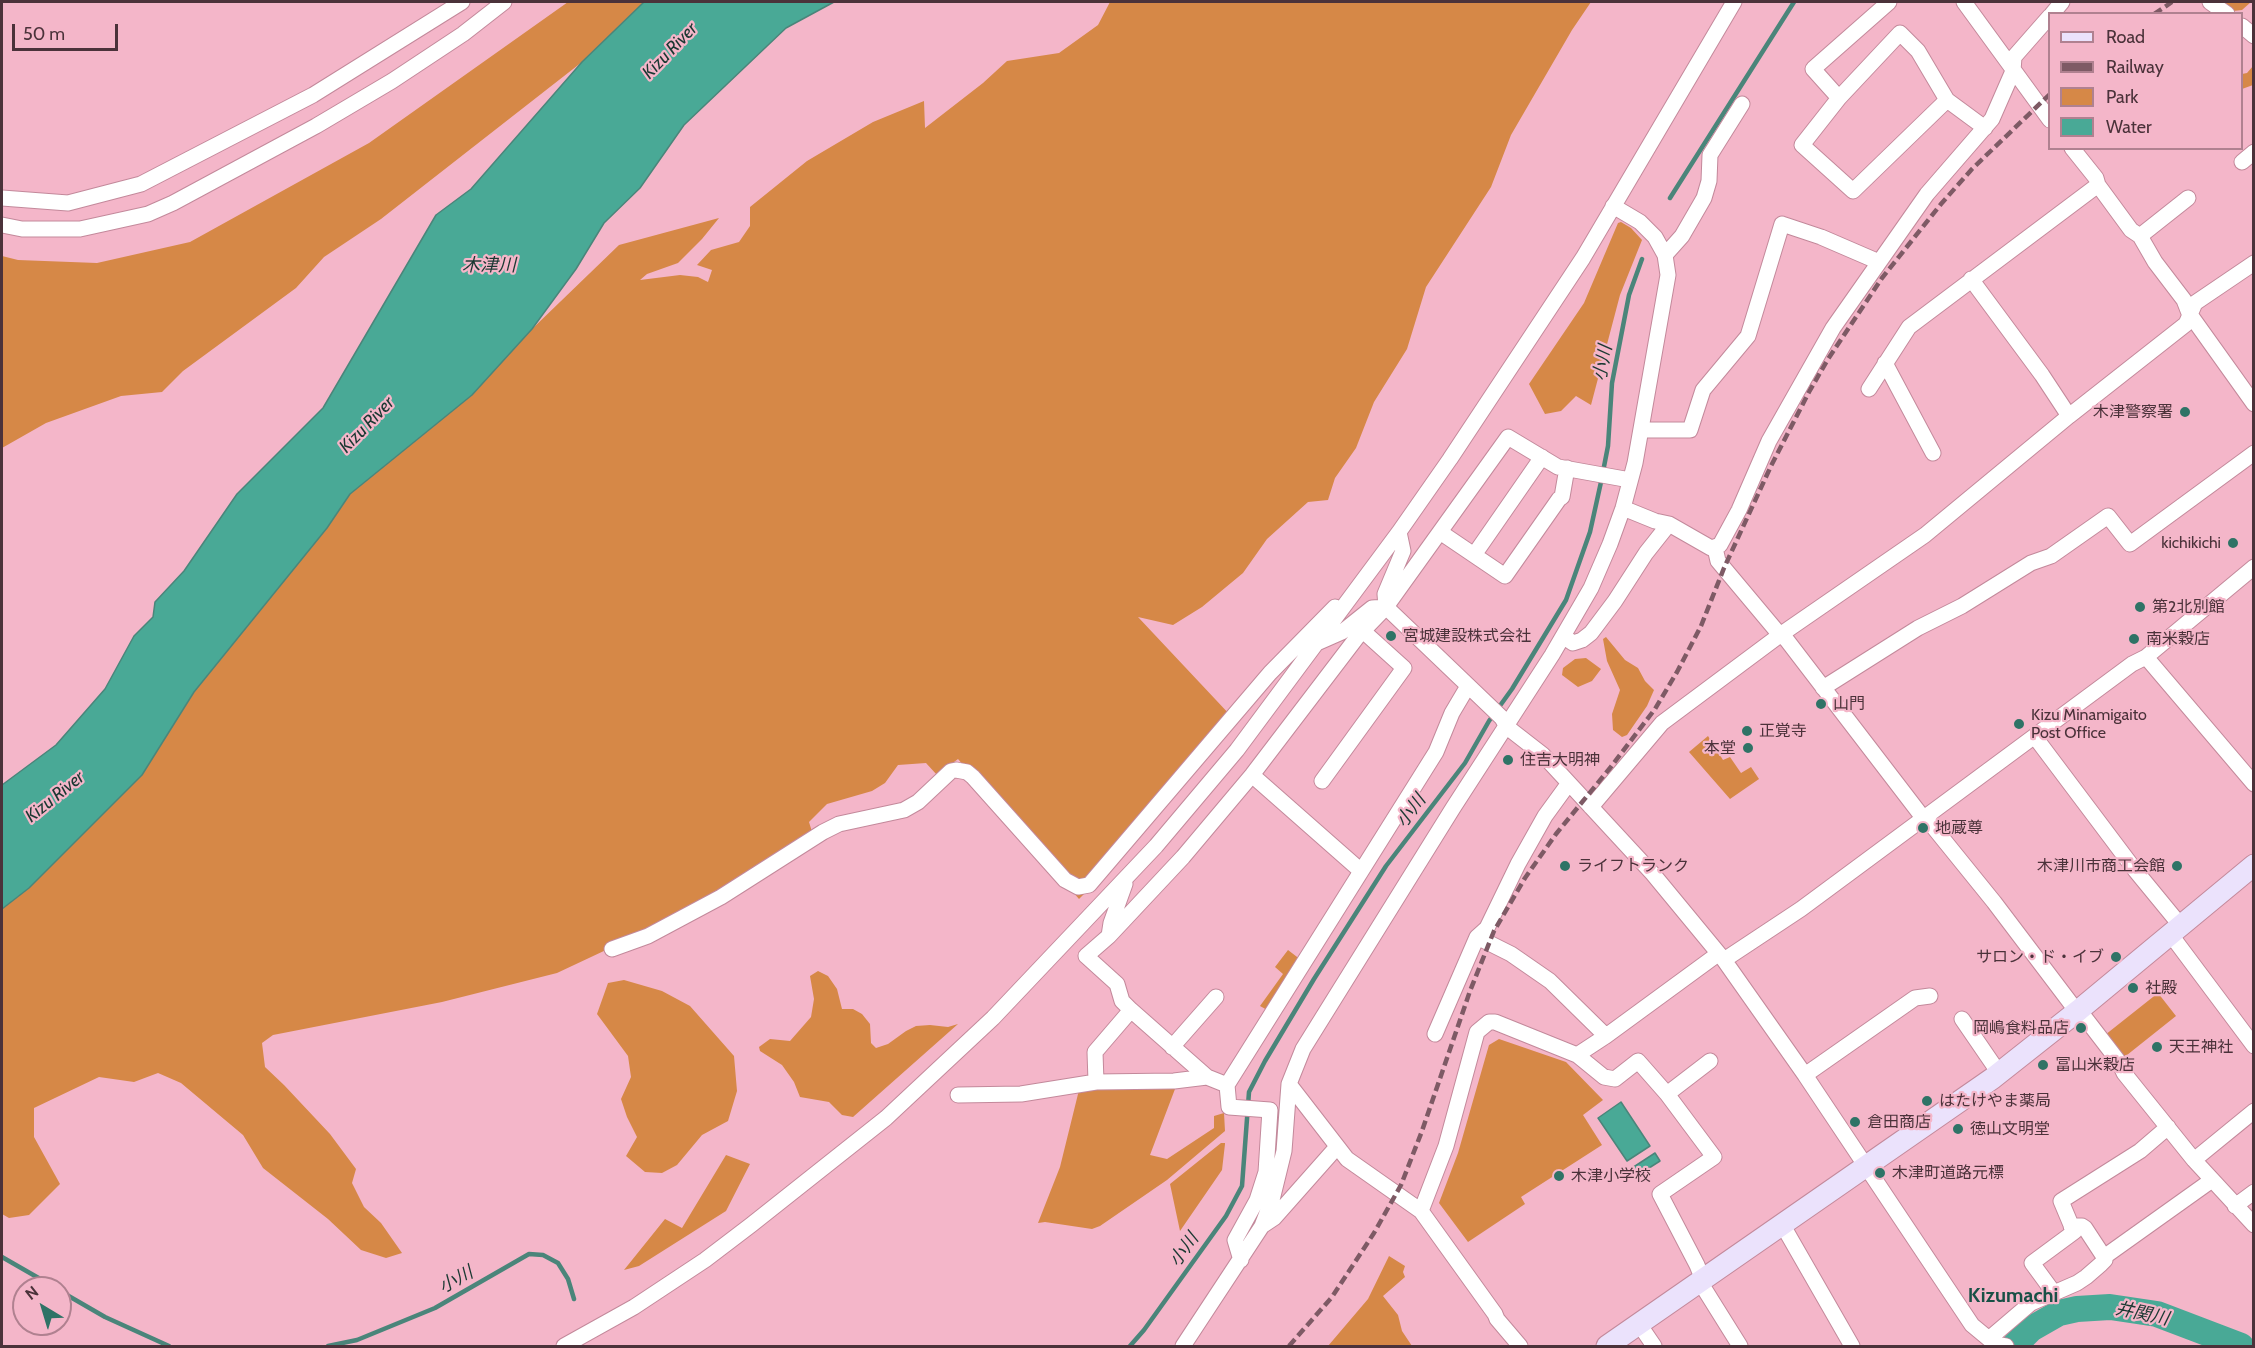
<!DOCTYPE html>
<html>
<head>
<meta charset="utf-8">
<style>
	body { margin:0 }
	#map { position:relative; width:2255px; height:1348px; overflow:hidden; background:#f4b6c9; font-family:Cabin,sans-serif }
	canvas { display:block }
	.frame { position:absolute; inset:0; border:3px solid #4b323a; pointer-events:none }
	.legend { position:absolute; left:2048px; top:12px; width:195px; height:138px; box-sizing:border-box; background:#f4b6c9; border:2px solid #b08190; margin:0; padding:8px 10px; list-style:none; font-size:18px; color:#4b323a }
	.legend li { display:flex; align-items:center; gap:12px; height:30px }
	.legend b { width:30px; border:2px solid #b08190 }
	.north { position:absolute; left:12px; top:1276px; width:60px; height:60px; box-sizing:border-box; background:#f4b6c9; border:2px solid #b08190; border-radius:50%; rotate:322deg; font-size:16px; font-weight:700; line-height:24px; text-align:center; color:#4b323a }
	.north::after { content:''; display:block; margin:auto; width:21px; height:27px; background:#2f7366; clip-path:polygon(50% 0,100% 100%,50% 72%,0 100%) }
	.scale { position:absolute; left:12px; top:24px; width:106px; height:27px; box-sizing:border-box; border:3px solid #4b323a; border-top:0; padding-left:8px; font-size:18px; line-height:21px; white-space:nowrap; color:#4b323a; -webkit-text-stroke:4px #f4b6c9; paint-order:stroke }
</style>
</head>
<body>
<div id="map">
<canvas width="2255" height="1348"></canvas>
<div class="frame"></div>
<ul class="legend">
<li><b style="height:8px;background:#ebe2fc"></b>Road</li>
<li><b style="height:8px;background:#7e5a65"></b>Railway</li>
<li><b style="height:16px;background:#d68847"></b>Park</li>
<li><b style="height:16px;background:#49a996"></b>Water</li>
</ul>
<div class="north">N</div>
<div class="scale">50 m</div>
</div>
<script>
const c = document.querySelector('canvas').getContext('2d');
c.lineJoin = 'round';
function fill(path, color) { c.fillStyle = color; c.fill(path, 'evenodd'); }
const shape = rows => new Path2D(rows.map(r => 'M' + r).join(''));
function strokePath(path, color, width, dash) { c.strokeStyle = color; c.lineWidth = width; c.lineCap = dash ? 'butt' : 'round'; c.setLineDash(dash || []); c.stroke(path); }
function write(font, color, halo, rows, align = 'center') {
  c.font = font + ' Cabin,"Noto Sans JP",sans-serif'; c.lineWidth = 4.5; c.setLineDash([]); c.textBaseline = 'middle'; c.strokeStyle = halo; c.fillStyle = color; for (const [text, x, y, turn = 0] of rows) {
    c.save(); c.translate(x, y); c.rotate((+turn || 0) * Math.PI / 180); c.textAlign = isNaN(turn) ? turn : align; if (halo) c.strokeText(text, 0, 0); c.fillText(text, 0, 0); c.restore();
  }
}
fill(shape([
	[568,2,644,2,582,62,381,219,324,257,296,288,183,371,162,392,121,396,46,423,2,448,2,256,18,260,97,263,190,242,369,143],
	[1110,2,1591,2,1572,30,1511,135,1491,187,1426,287,1407,349,1374,402,1356,448,1335,478,1328,500,1308,502,1267,539,1243,573,1202,607,1173,625,1138,617,1231,716,1096,882,1079,899,958,759,937,775,926,763,898,765,885,783,872,791,827,804,809,822,813,835,689,911,557,973,442,1002,273,1035,262,1043,265,1067,284,1085,330,1134,356,1169,352,1183,364,1207,381,1223,402,1253,386,1258,361,1250,328,1219,263,1168,243,1135,181,1083,158,1073,134,1082,99,1077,34,1108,34,1137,60,1184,29,1215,9,1218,2,1214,2,909,29,888,142,775,194,692,327,528,350,494,472,395,532,329,619,245,719,218,702,239,678,263,647,274,640,280,680,275,698,277,708,282,712,270,697,265,711,250,739,242,750,226,750,207,807,161,873,122,924,101,925,128,983,83,1007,61,1059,53,1098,25],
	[2224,2,2251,2,2242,10,2233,11],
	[2253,66,2253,85,2242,89,2242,74,2247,73],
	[1621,222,1631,228,1642,240,1620,295,1591,405,1576,396,1561,411,1545,414,1529,384,1584,303,1618,223],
	[1606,637,1625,660,1638,668,1645,681,1654,690,1647,706,1627,735,1622,737,1613,730,1612,714,1620,690,1607,661,1603,639],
	[1586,658,1601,669,1592,681,1578,687,1562,675,1563,668,1575,659],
	[1708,736,1723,760,1730,757,1741,773,1751,767,1759,779,1730,799,1689,752],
	[1288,950,1301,960,1269,1011,1260,1006,1283,974,1275,967],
	[818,971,828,976,837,989,842,1009,853,1009,862,1014,870,1024,871,1043,876,1048,888,1044,906,1031,916,1026,930,1025,948,1027,958,1024,853,1117,842,1115,829,1102,800,1097,794,1082,782,1065,760,1051,759,1047,770,1039,790,1041,811,1017,814,999,810,976],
	[624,980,662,991,690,1006,734,1056,737,1091,728,1121,702,1135,677,1165,662,1173,645,1172,626,1156,637,1137,627,1117,621,1099,631,1077,628,1056,597,1014,608,983],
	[2158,993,2176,1016,2122,1059,2105,1035],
	[1499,1039,1566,1062,1603,1100,1583,1115,1602,1145,1521,1197,1525,1204,1468,1242,1439,1203,1458,1153,1489,1045],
	[1175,1089,1150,1155,1167,1159,1214,1128,1214,1116,1224,1113,1225,1131,1167,1180,1100,1226,1092,1229,1045,1222,1038,1223,1060,1167,1079,1090],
	[1221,1143,1225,1143,1225,1144,1222,1170,1180,1231,1170,1184],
	[726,1155,750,1164,726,1211,639,1266,624,1270,665,1219,682,1228],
	[1389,1256,1405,1266,1403,1272,1405,1277,1383,1296,1398,1315,1402,1331,1412,1346,1328,1346,1368,1299]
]), '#d68847');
const water = shape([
	[644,2,834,2,786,28,684,125,640,188,604,223,576,269,532,329,472,395,350,494,327,528,194,692,142,775,29,888,2,909,2,785,56,745,105,689,134,636,153,617,155,602,184,571,237,494,323,408,436,215,471,189,582,62,644,2],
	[1621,1102,1650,1146,1627,1161,1598,1118,1621,1102],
	[1655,1153,1660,1161,1638,1175,1632,1168,1655,1153]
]);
fill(water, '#49a996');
strokePath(water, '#4a857a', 1.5);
strokePath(shape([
	[1670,198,1794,2],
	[2,1257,56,1288],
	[60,1291,105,1317,169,1346],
	[328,1346,357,1340,435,1308,529,1254,543,1255,558,1263,568,1279,574,1299],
	[1130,1346,1144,1330,1226,1216,1242,1186,1249,1092,1265,1061,1314,979,1386,866,1465,763,1489,721,1512,689,1566,600,1590,532,1601,482,1608,446,1612,383,1629,295,1642,259]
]), '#4a857a', 4.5);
strokePath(shape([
	[2014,1346,2031,1329,2059,1313,2077,1309,2110,1307,2157,1314,2241,1346]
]), '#49a996', 26);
const street = shape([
	[1964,2,2050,120],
	[2210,2,2227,14],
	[2052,14,2062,2],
	[2242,26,2254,36],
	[1839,98,1813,69,1889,2],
	[1947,100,1918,51,1900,33,1839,98,1802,145,1853,191,1947,100,1985,128],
	[2072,148,2096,178,2098,185,2131,230,2140,236,2155,262,2184,300,2189,313,2254,404],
	[2242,162,2254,152],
	[2,198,68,203,141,184,313,95,462,2],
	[2,225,22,229,80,229,148,214,173,203,316,126,392,81,463,34,504,2],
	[2140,236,2188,198],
	[1665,255,1682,236,1704,198,1709,181,1710,155,1742,104],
	[1971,279,2042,375,2069,416],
	[1885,363,1933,453],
	[1869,389,1909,327,2098,185],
	[1641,430,1690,430,1703,390,1748,336,1782,224,1821,237,1879,262],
	[1623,508,1655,521,1669,524,1711,548,1720,545,1739,510,1769,441,1833,328,1927,194,1992,119,2013,71,2014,57,2050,16],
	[1440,532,1505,576,1559,499,1562,497,1567,468],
	[1715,548,1718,561,1780,635,1925,535,2069,416,2186,324,2195,303,2254,263],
	[1474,555,1542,457],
	[1386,607,1385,594,1403,551,1399,532],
	[1563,636,1573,643,1582,640,1591,633,1615,601,1646,553,1669,524],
	[1317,643,1342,632,1372,608,1386,607,1502,718,1507,727,1543,755,1653,874,1724,960,1805,1075,1972,1325,1995,1344,2006,1346],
	[2146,657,2254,784],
	[1823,688,1918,628,1962,606,2031,563,2051,556,2108,516,2130,544,2254,453],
	[2035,737,2135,870,2181,926],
	[1252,775,1361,871],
	[1322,781,1404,668,1363,631],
	[1591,807,1662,723,1780,635,1786,639,1924,819],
	[1926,818,1994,902,2072,1005,2079,1010,2119,1062,2124,1073,2194,1160,2254,1225],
	[1125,884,1111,923,1109,936,1086,956,1117,984,1122,1001,1131,1010,1207,1077],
	[2171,935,2254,1046],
	[1109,936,1183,857,1252,775,1358,636,1386,607,1508,437,1558,467,1630,480],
	[1477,937,1511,954,1550,981,1606,1036],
	[612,949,648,936,721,897,823,832,839,824,904,810,918,802,951,771,956,770,967,772,973,777,1065,880,1078,887,1089,885,1270,673,1335,607],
	[1724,960,1801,909,2132,664,2146,657,2254,567],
	[1962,1019,1999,1073],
	[1435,1034,1477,937,1487,928,1518,864,1545,816,1569,783],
	[1172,1047,1216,997],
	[1577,1055,1606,1036,1718,954],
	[1805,1075,1915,998,1930,996],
	[1096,1082,1095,1052,1131,1010],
	[1289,1084,1347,1159,1421,1211,1495,1314,1497,1319,1520,1346],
	[1667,1094,1710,1061],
	[958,1095,1021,1094,1096,1082,1174,1081,1207,1077,1227,1085],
	[2194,1160,2254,1111],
	[2235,1206,2254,1192],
	[1421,1211,1446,1146,1477,1032,1489,1022,1495,1022,1577,1055,1604,1077,1615,1079,1638,1061,1667,1094,1714,1157,1660,1194,1697,1265,1703,1280],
	[1782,1224,1852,1346],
	[1262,1226,1274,1218,1336,1148],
	[2071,1226,2082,1226,2085,1228,2104,1257],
	[1241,1260,1235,1240,1257,1200,1266,1172,1270,1110,1229,1107,1227,1085,1436,752,1452,713,1468,686],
	[1700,1282,1740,1346],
	[2054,1293,2032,1263,2074,1232,2061,1201,2140,1151,2168,1127],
	[1639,1324,1654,1346],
	[1990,1338,2031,1303,2077,1283,2086,1277,2101,1264,2105,1260,2104,1257,2212,1180],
	[564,1346,634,1307,705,1260,751,1225,886,1118,993,1018,1156,846,1237,750,1399,532,1450,459,1583,258,1734,2],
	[1183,1346,1262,1226,1272,1200,1284,1151,1289,1084,1303,1049,1453,808,1552,655,1591,588,1610,544,1623,508,1635,463,1668,275,1665,255,1655,237,1640,222,1613,206]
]);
const secondary = shape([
	[1607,1346,1993,1078,2079,1010,2254,865]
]);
strokePath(street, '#c3899b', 17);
strokePath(secondary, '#c3899b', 23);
strokePath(street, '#fff', 15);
strokePath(secondary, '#ebe2fc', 21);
strokePath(shape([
	[2154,14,2172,2],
	[1289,1346,1332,1297,1374,1233,1401,1185,1422,1131,1470,991,1494,931,1525,878,1556,834,1610,768,1655,709,1677,672,1701,626,1724,568,1771,466,1809,392,1828,359,1882,278,1941,204,1972,169,2050,94]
]), '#7e5a65', 4.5, [9, 4.5]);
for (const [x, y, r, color] of [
	[2185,412,6,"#2f7366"],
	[2233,543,6,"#2f7366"],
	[2140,607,6,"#2f7366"],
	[1391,636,6,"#2f7366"],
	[2134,639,6,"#2f7366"],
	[1821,704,6,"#2f7366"],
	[2019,724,6,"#2f7366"],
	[1747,731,6,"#2f7366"],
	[1748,748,6,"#2f7366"],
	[1508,760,6,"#2f7366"],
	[1923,828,6,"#2f7366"],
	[1565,866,6,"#2f7366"],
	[2177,866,6,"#2f7366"],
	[2116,957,6,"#2f7366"],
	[2133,988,6,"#2f7366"],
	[2081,1028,6,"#2f7366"],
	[2157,1047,6,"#2f7366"],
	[2043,1065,6,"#2f7366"],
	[1927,1101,6,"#2f7366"],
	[1855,1122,6,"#2f7366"],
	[1958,1129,6,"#2f7366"],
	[1880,1173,6,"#2f7366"],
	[1559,1176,6,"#2f7366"]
]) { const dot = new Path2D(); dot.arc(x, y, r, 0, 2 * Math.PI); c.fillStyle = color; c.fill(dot); strokePath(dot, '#f4b6c9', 2); }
write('16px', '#4b323a', '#f4b6c9', [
	["木津警察署",2173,412,"right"],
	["kichikichi",2221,543,"right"],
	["第2北別館",2152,607],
	["宮城建設株式会社",1403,636],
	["南米穀店",2146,639],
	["山門",1833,704],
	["Kizu Minamigaito",2031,715],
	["Post Office",2031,733],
	["正覚寺",1759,731],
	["本堂",1736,748,"right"],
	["住吉大明神",1520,760],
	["地蔵尊",1935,828],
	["ライフトランク",1577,866],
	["木津川市商工会館",2165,866,"right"],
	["サロン・ド・イブ",2104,957,"right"],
	["社殿",2145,988],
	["岡嶋食料品店",2069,1028,"right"],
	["天王神社",2169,1047],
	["冨山米穀店",2055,1065],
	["はたけやま薬局",1939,1101],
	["倉田商店",1867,1122],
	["徳山文明堂",1970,1129],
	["木津町道路元標",1892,1173],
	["木津小学校",1571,1176]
], 'left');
write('italic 18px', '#1a3832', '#f4b6c9', [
	["Kizu River",670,51,-46],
	["木津川",489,266],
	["小川",1603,363,-80],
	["Kizu River",367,425,-46],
	["Kizu River",55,797,-39],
	["小川",1411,811,-53],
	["小川",1184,1250,-54],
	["小川",456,1280,-29],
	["井関川",2142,1314,12]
]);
write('bold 20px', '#185046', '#f4b6c9', [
	["Kizumachi",2013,1296]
]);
</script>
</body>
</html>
